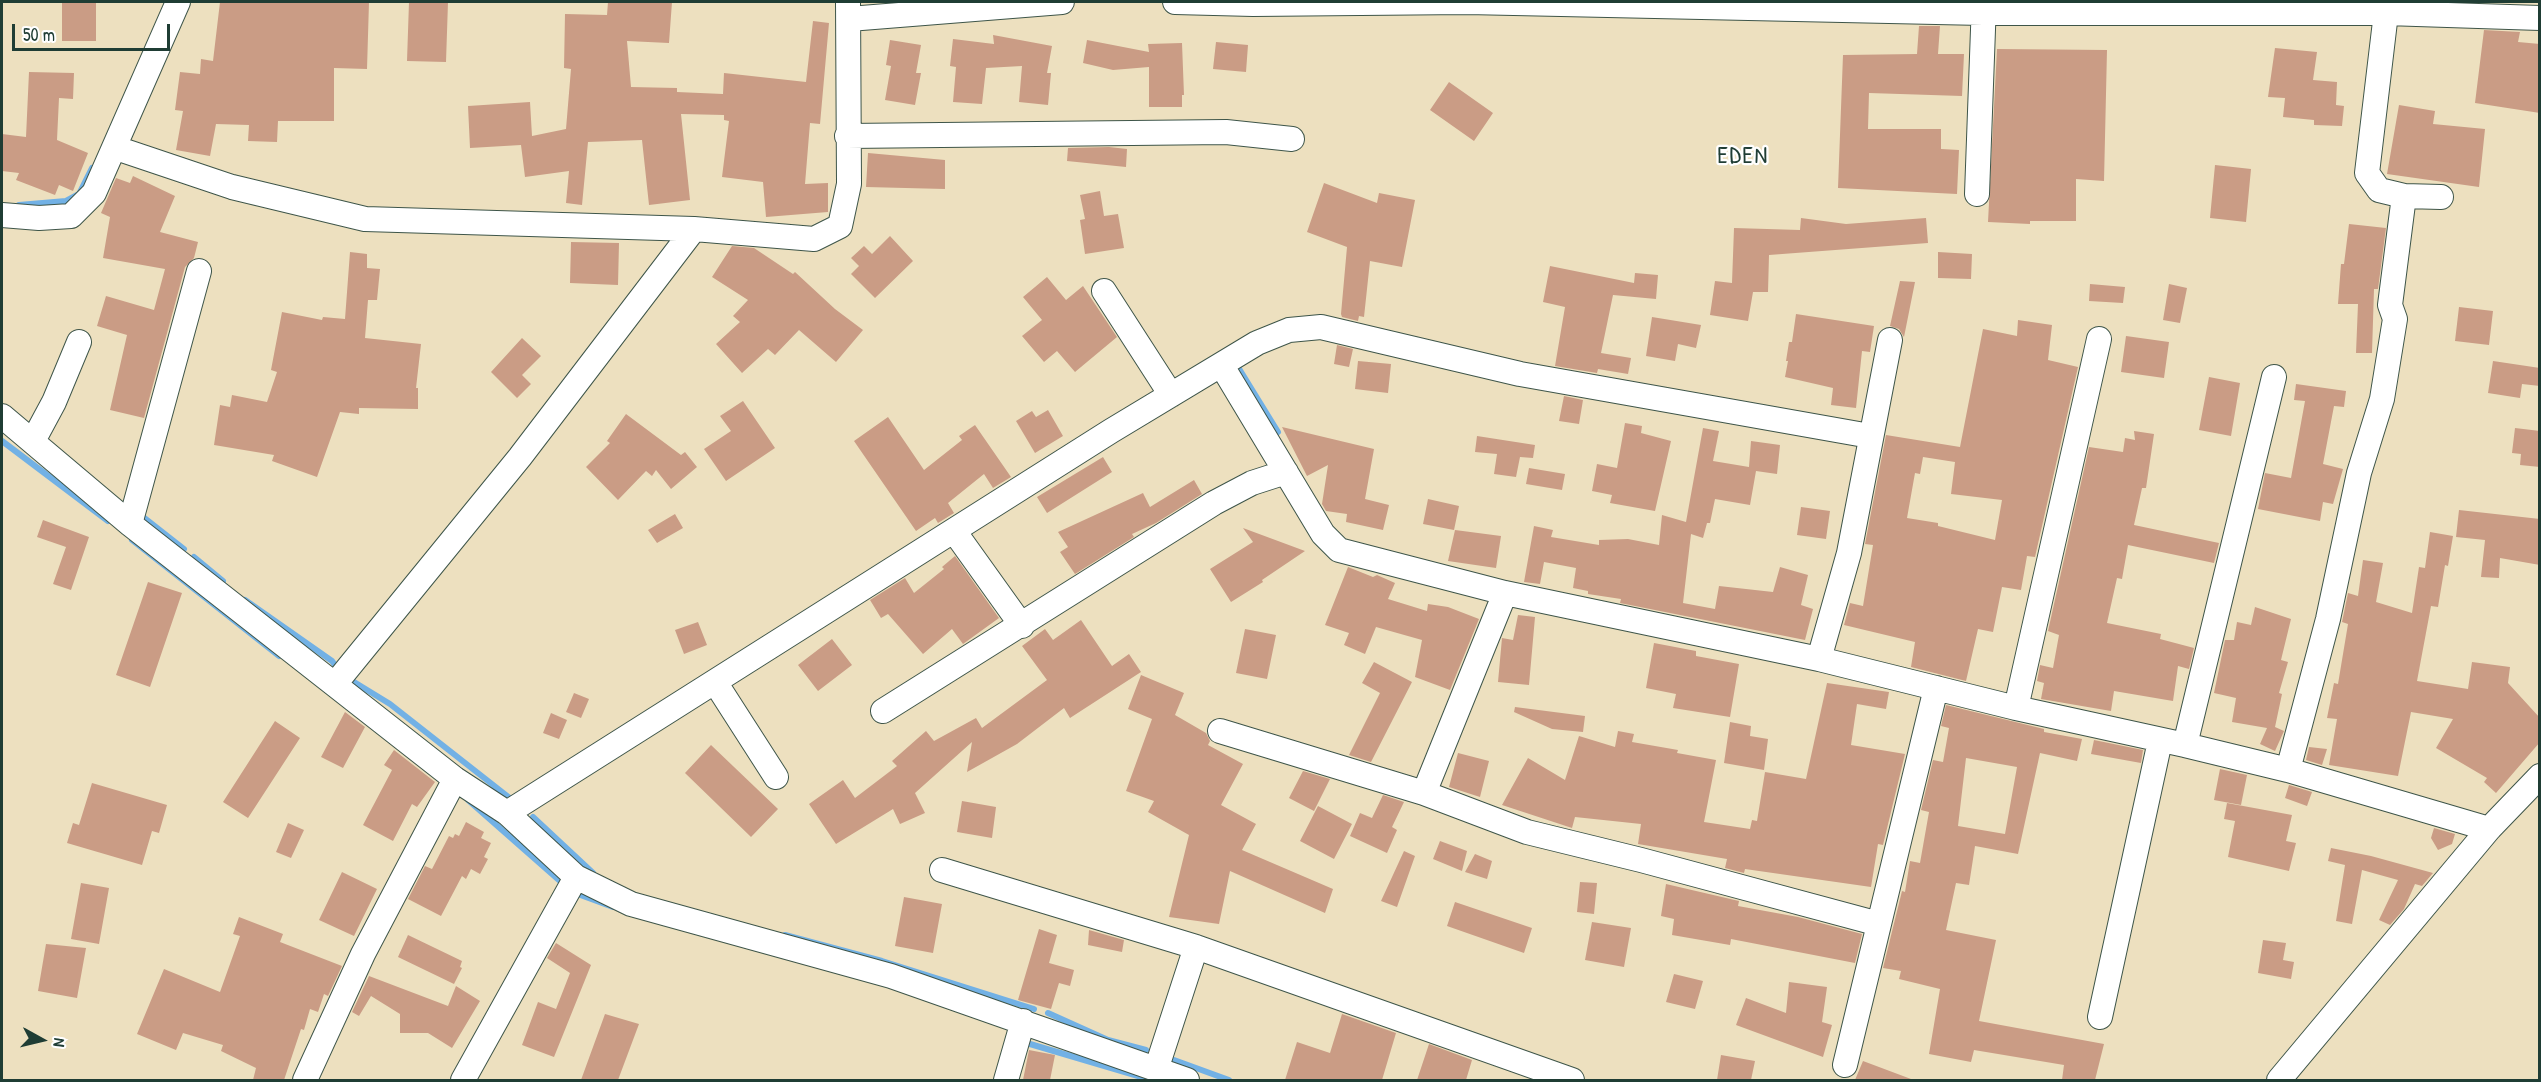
<!DOCTYPE html>
<html>
<head>
<meta charset="utf-8">
<style>
	body { margin:0 }
	#map { position:relative; width:2541px; height:1082px; overflow:hidden; background:#ede0bf; font-family:"Patrick Hand",sans-serif }
	canvas { display:block }
	.frame { position:absolute; inset:0; border:3px solid #1f3d34; pointer-events:none }
	.north { position:absolute; left:12px; top:1010px; width:60px; height:60px; -webkit-text-stroke:4px #fff; paint-order:stroke; rotate:98deg; font-size:16px; font-weight:700; line-height:24px; text-align:center; color:#1f3d34 }
	.north::after { content:''; display:block; margin:auto; width:21px; height:27px; background:#1f3d34; clip-path:polygon(50% 0,100% 100%,50% 72%,0 100%) }
	.scale { position:absolute; left:12px; top:24px; width:158px; height:27px; box-sizing:border-box; border:3px solid #1f3d34; border-top:0; padding-left:8px; font-size:18px; line-height:21px; white-space:nowrap; color:#1f3d34; -webkit-text-stroke:4px #fff; paint-order:stroke }
</style>
</head>
<body>
<div id="map">
<canvas width="2541" height="1082"></canvas>
<div class="frame"></div>
<div class="north">N</div>
<div class="scale">50 m</div>
</div>
<script>
const c = document.querySelector('canvas').getContext('2d');
c.lineJoin = 'round';
const shape = rows => new Path2D(rows.map(r => 'M' + r).join(''));
function strokePath(path, color, width, dash) { c.strokeStyle = color; c.lineWidth = width; c.lineCap = dash ? 'butt' : 'round'; c.setLineDash(dash || []); c.stroke(path); }
function fill(path, color) { c.fillStyle = color; c.fill(path, 'evenodd'); }
function write(font, color, halo, rows, align = 'center') {
  c.font = font + ' "Patrick Hand",sans-serif'; c.lineWidth = 4.5; c.setLineDash([]); c.textBaseline = 'middle'; c.strokeStyle = halo; c.fillStyle = color; for (const [text, x, y, turn = 0] of rows) {
    c.save(); c.translate(x, y); c.rotate((+turn || 0) * Math.PI / 180); c.textAlign = isNaN(turn) ? turn : align; if (halo) c.strokeText(text, 0, 0); c.fillText(text, 0, 0); c.restore();
  }
}
strokePath(shape([
	[19,205,66,201,79,194,92,168],
	[1238,367,1278,432],
	[2,441,108,521],
	[142,516,184,549],
	[132,540,279,656],
	[194,557,223,581],
	[245,600,332,661,338,669],
	[354,682,390,704,511,799],
	[468,800,560,881],
	[533,817,593,873],
	[575,893,613,907],
	[785,935,882,961,1034,1009],
	[1048,1013,1108,1040,1146,1050],
	[1030,1044,1145,1078],
	[1174,1060,1229,1080]
]), '#72b1e5', 6);
fill(shape([
	[62,2,96,2,96,41,62,41],
	[220,2,369,2,367,69,334,68,334,121,278,121,277,142,248,141,249,125,216,124,210,156,176,150,183,111,175,110,180,72,200,74,201,59,213,61],
	[409,2,448,2,446,62,407,61],
	[608,2,672,2,669,43,627,41,631,87,677,88,677,92,723,94,724,73,806,82,813,21,829,23,820,124,810,123,805,184,828,183,828,212,766,217,763,182,722,177,729,121,724,120,724,115,681,114,690,200,649,205,642,140,588,142,582,205,566,203,569,171,525,177,521,145,470,148,468,106,530,102,532,136,566,129,571,69,564,68,565,14,607,15],
	[1919,26,1940,26,1938,54,1964,54,1962,96,1869,93,1868,129,1941,129,1941,149,1959,150,1957,194,1838,188,1843,55,1917,54],
	[2484,30,2520,32,2518,42,2540,44,2540,113,2475,103],
	[993,35,1052,46,1047,73,1051,73,1048,105,1019,102,1022,66,986,68,982,104,953,102,956,67,950,66,953,39,994,44],
	[890,40,921,45,916,73,921,73,915,105,885,100,891,66,886,65],
	[1087,40,1149,52,1148,44,1182,43,1184,95,1182,95,1182,107,1149,107,1149,67,1113,70,1083,63],
	[1216,42,1248,45,1246,72,1213,69],
	[2275,48,2317,52,2313,80,2337,82,2336,105,2344,106,2342,126,2314,125,2314,120,2283,117,2285,98,2268,97],
	[1997,49,2107,50,2104,181,2076,179,2076,221,2030,221,2030,224,1988,222],
	[29,72,74,73,73,99,59,98,57,140,88,153,73,191,59,185,55,195,16,180,19,173,2,171,2,134,26,137],
	[1449,82,1493,113,1474,141,1430,110],
	[2399,105,2435,111,2433,124,2485,129,2479,187,2387,174],
	[1109,147,1127,149,1126,167,1067,161,1068,148],
	[868,153,945,160,945,189,866,187],
	[2215,165,2251,169,2246,222,2210,218],
	[133,176,175,196,160,232,198,242,194,258,185,267,144,418,110,410,127,335,97,326,106,296,154,310,165,269,103,258,110,217,101,213,116,178,130,183],
	[1324,183,1377,203,1379,193,1415,200,1402,267,1370,261,1364,317,1359,316,1358,321,1342,317,1341,314,1347,247,1307,232],
	[1100,191,1104,216,1118,214,1124,248,1085,254,1080,220,1085,219,1080,195],
	[1801,218,1846,224,1926,218,1928,243,1769,255,1768,292,1753,292,1748,321,1710,315,1715,281,1732,283,1734,228,1800,230],
	[2349,224,2386,228,2378,289,2374,289,2372,353,2356,353,2358,304,2338,304,2341,264,2344,264],
	[890,236,913,261,875,298,851,274,859,266,851,258,864,246,872,254],
	[571,242,619,243,618,285,570,283],
	[732,246,754,248,793,274,795,272,835,309,863,330,836,362,799,330,775,355,768,349,742,373,716,344,740,322,733,316,748,300,712,277],
	[350,252,367,254,367,268,380,269,377,300,368,300,365,338,421,344,416,388,418,388,418,409,359,408,359,414,340,412,317,477,272,461,274,455,214,445,220,405,230,407,232,395,267,402,277,372,271,370,282,312,322,320,323,317,345,319],
	[1938,252,1972,254,1971,279,1938,278],
	[1550,266,1634,283,1635,273,1658,275,1656,299,1613,295,1601,353,1631,358,1628,374,1598,369,1597,373,1555,366,1565,307,1543,302],
	[1047,277,1066,300,1083,286,1117,337,1075,372,1057,351,1044,362,1022,336,1042,320,1023,297],
	[1900,281,1915,282,1904,337,1899,329,1890,326],
	[2090,284,2125,287,2123,303,2089,301],
	[2169,284,2187,288,2180,323,2163,320],
	[2459,307,2493,311,2489,345,2455,341],
	[1796,314,1874,326,1870,352,1862,351,1856,408,1831,405,1833,388,1785,377,1788,361,1786,361,1789,342,1792,342],
	[1652,317,1701,325,1696,348,1678,344,1675,361,1646,356],
	[2018,320,2052,325,2048,360,2078,367,2035,557,2027,556,2021,590,2002,587,1993,632,1978,629,1966,681,1911,667,1915,642,1844,625,1850,603,1863,606,1873,545,1865,544,1886,435,1960,447,1983,329,2017,336],
	[1923,457,1955,462,1951,494,2002,500,1995,540,1938,526,1938,523,1907,518,1915,473,1920,474],
	[2126,336,2169,342,2164,378,2121,372],
	[522,338,541,356,522,375,531,384,517,398,491,372],
	[1337,345,1353,349,1349,367,1334,364],
	[1358,361,1391,364,1388,393,1355,389],
	[2493,361,2540,368,2540,386,2522,384,2520,398,2488,393],
	[2209,377,2240,383,2231,436,2199,430],
	[2296,384,2346,391,2344,407,2334,406,2323,464,2343,469,2333,504,2323,502,2320,521,2258,509,2265,473,2291,478,2305,401,2294,400],
	[1564,396,1583,400,1579,424,1559,421],
	[743,401,775,448,726,481,704,449,731,431,720,416],
	[1048,410,1063,436,1035,453,1016,421,1032,411,1036,417],
	[626,414,681,455,685,452,697,467,671,489,656,470,652,476,646,471,618,500,586,467,610,443,607,441],
	[888,417,924,470,962,440,959,436,975,425,1011,477,993,488,984,474,948,503,954,513,938,523,935,518,916,531,854,441],
	[1625,423,1642,426,1641,433,1671,441,1655,511,1610,503,1612,495,1592,491,1597,464,1617,468],
	[1282,427,1374,449,1365,499,1389,505,1383,530,1346,522,1347,514,1326,511,1322,504,1328,465,1307,476],
	[1703,428,1719,431,1713,461,1749,467,1751,441,1780,445,1777,474,1756,471,1750,505,1715,499,1710,523,1707,523,1703,538,1691,534,1683,603,1715,609,1719,586,1773,592,1780,567,1808,575,1801,605,1813,609,1805,640,1620,603,1621,599,1588,594,1588,591,1573,588,1576,568,1544,562,1540,584,1524,582,1534,526,1553,530,1551,537,1599,545,1599,540,1628,539,1659,545,1662,515,1686,522],
	[2515,428,2540,431,2540,467,2520,465,2521,454,2512,453],
	[2134,431,2154,434,2146,488,2142,488,2134,525,2219,543,2214,563,2128,545,2122,579,2117,578,2107,623,2161,634,2160,639,2194,648,2189,669,2178,666,2173,701,2114,691,2111,711,2041,699,2044,683,2037,681,2040,665,2053,668,2059,635,2048,631,2089,447,2123,452,2125,438,2135,440],
	[1477,436,1535,445,1533,458,1520,457,1516,477,1494,474,1497,454,1475,452],
	[1103,457,1112,472,1047,513,1037,497],
	[1529,468,1565,474,1562,490,1526,484],
	[1194,480,1202,494,1156,523,1132,534,1134,537,1075,574,1060,552,1068,547,1058,532,1143,493,1150,507],
	[1428,499,1459,506,1454,530,1423,524],
	[1801,507,1830,511,1826,539,1797,535],
	[2459,510,2540,519,2540,565,2500,558,2499,578,2481,577,2485,540,2456,537],
	[675,514,683,528,657,543,648,530],
	[43,520,89,537,71,590,53,584,66,547,37,537],
	[1243,528,1305,551,1262,580,1263,582,1231,602,1210,569,1253,542],
	[1455,530,1501,536,1496,568,1448,561],
	[2430,532,2453,536,2448,566,2445,565,2438,607,2431,606,2417,681,2468,689,2472,662,2510,667,2508,683,2540,718,2540,742,2496,793,2484,782,2487,778,2436,748,2453,719,2411,712,2398,776,2329,765,2337,719,2327,718,2334,683,2338,684,2348,624,2342,622,2348,593,2358,596,2363,560,2383,563,2376,602,2412,613,2419,567,2425,568],
	[955,556,999,618,963,644,952,629,923,654,888,614,881,618,870,600,905,578,914,593,944,569,942,567],
	[1348,567,1373,577,1377,575,1395,583,1388,599,1427,611,1428,604,1448,607,1479,619,1450,690,1415,677,1422,640,1376,627,1365,654,1344,645,1349,633,1325,625],
	[148,582,182,593,150,687,116,675],
	[2255,607,2291,619,2281,660,2288,662,2279,693,2282,694,2275,727,2284,731,2275,751,2260,744,2267,728,2232,722,2236,698,2214,693,2225,640,2234,640,2237,622,2251,625],
	[1518,615,1535,617,1529,685,1498,682,1502,638,1513,640],
	[1081,620,1112,666,1129,654,1141,672,1070,718,1064,708,1017,744,967,772,972,742,915,793,925,813,900,824,893,809,836,844,809,804,843,780,855,798,897,766,892,761,926,731,934,741,976,718,982,728,1047,680,1022,646,1045,629,1053,640],
	[698,622,707,645,684,654,675,630],
	[1245,629,1276,635,1267,679,1236,673],
	[832,639,852,665,818,691,798,665],
	[1654,643,1696,651,1696,656,1739,664,1730,717,1673,708,1676,694,1646,688],
	[1374,662,1412,682,1371,762,1349,755,1380,693,1362,683],
	[1141,675,1184,693,1175,715,1206,733,1210,741,1208,745,1243,764,1221,805,1256,824,1242,850,1333,889,1325,913,1230,871,1219,924,1169,917,1189,835,1148,812,1154,801,1126,791,1152,719,1128,709],
	[1827,683,1889,692,1886,709,1857,704,1851,745,1905,754,1883,845,1878,844,1871,887,1745,869,1744,873,1725,868,1727,859,1638,844,1641,824,1575,817,1572,828,1502,805,1528,758,1565,780,1579,736,1615,747,1618,731,1634,734,1632,742,1678,750,1677,753,1716,760,1704,822,1750,829,1752,820,1757,821,1765,772,1806,779],
	[574,693,589,699,581,718,566,712],
	[1946,705,2044,729,2044,732,2082,739,2077,761,2040,753,2018,854,1975,846,1969,885,1956,883,1946,930,1996,940,1979,1021,2104,1044,2095,1080,2062,1080,2064,1065,1974,1050,1971,1062,1929,1054,1940,989,1899,979,1901,971,1883,968,1902,891,1905,892,1910,861,1920,863,1929,812,1921,810,1933,760,1943,762,1949,728,1941,726],
	[1966,758,2017,767,2005,834,1958,826],
	[1515,707,1585,716,1583,732,1552,729,1514,712],
	[345,712,365,727,343,768,321,757],
	[551,713,567,720,559,739,543,733],
	[275,721,300,738,248,818,223,802],
	[1730,722,1751,726,1750,736,1768,739,1764,770,1724,763],
	[2094,740,2143,750,2141,763,2091,754],
	[711,745,778,809,751,837,685,773],
	[2309,747,2327,749,2322,765,2306,760],
	[394,750,435,782,417,807,412,804,393,841,363,825,392,770,384,765],
	[1458,753,1489,761,1480,797,1449,787],
	[2220,769,2247,775,2241,805,2214,800],
	[1303,771,1330,779,1314,811,1289,798],
	[92,783,167,805,159,833,152,831,142,865,67,843,73,823,79,825],
	[2289,785,2312,792,2307,806,2285,798],
	[1383,795,1404,802,1392,827,1397,830,1387,853,1350,836,1360,813,1372,818],
	[962,801,996,807,992,838,957,832],
	[2227,803,2292,815,2286,841,2296,843,2289,871,2228,857,2235,821,2224,819],
	[1318,806,1352,824,1334,859,1300,841],
	[466,822,484,832,481,838,491,843,484,857,488,859,480,874,471,869,466,879,462,876,441,916,408,899,425,866,432,869,449,836,453,838,455,834,459,836],
	[288,823,304,830,291,858,276,852],
	[2434,828,2455,834,2452,844,2438,850,2431,838],
	[1440,841,1467,851,1462,871,1433,859],
	[2331,848,2371,856,2433,873,2422,886,2415,884,2404,909,2390,925,2379,920,2398,880,2362,870,2352,924,2336,921,2345,865,2328,861],
	[1404,851,1415,856,1397,907,1381,901],
	[1475,854,1492,861,1487,879,1465,872],
	[342,872,377,889,354,936,319,920],
	[1580,882,1597,883,1594,914,1577,912],
	[81,883,109,888,99,944,71,939],
	[1666,884,1739,901,1738,906,1798,917,1862,934,1855,963,1731,939,1730,945,1672,935,1674,919,1661,916],
	[904,897,942,904,933,953,895,946],
	[1455,902,1532,928,1524,953,1447,926],
	[239,917,283,934,280,942,342,966,328,996,324,994,318,1012,310,1009,304,1030,301,1029,284,1080,253,1080,256,1068,221,1051,223,1045,183,1033,176,1050,137,1034,164,969,220,992,240,936,233,934],
	[1592,922,1631,928,1624,967,1585,960],
	[1039,929,1057,935,1049,963,1074,970,1070,986,1059,983,1051,1009,1018,1000],
	[1089,930,1124,940,1122,952,1088,945],
	[408,935,462,961,460,967,462,968,454,984,398,957],
	[2263,940,2286,943,2283,960,2294,962,2291,979,2258,973],
	[556,943,591,965,554,1057,522,1045,538,1002,556,1009,570,973,547,958],
	[46,944,86,948,77,998,38,991],
	[1674,974,1703,981,1695,1009,1666,1002],
	[369,976,448,1006,456,986,480,1001,452,1048,428,1033,400,1033,400,1014,371,996,359,1016,352,1012],
	[1789,982,1827,987,1822,1022,1832,1025,1823,1057,1736,1025,1746,998,1786,1013],
	[605,1014,639,1024,618,1080,581,1080],
	[1342,1014,1396,1033,1382,1080,1285,1080,1297,1042,1330,1053],
	[1429,1044,1472,1060,1466,1080,1417,1080],
	[1029,1050,1055,1055,1050,1080,1023,1080],
	[1721,1055,1755,1061,1751,1080,1717,1080],
	[1863,1061,1911,1079,1911,1080,1855,1080]
]), '#ca9c85');
const minor = shape([
	[1175,2,1253,4,1467,2,1983,13,2386,13,2540,18],
	[2386,13,2367,173,2379,190,2404,196,2441,197],
	[849,19,1062,2],
	[847,136,1226,132,1292,139],
	[116,148,232,187,365,219,694,229,814,239,840,226,849,184,848,2],
	[1977,194,1984,2],
	[2,215,39,218,71,216,94,193,178,2],
	[1104,291,1171,395],
	[1222,366,1323,534,1339,550,1505,593,1819,659,2016,708,2185,745,2288,770,2489,829],
	[2,416,130,524,455,779,507,813,576,877,631,904,891,976,1187,1080],
	[33,441,54,402,79,342],
	[130,524,199,271],
	[954,531,1022,626],
	[1819,659,1849,553,1890,340],
	[715,682,776,777],
	[335,684,520,457,694,229],
	[2016,708,2099,339],
	[883,711,1214,503,1252,483,1286,472],
	[1220,731,1424,793,1527,832,1641,860,1879,924],
	[2185,745,2274,377],
	[2288,770,2328,619,2359,473,2382,399,2395,319,2390,305,2404,196],
	[1424,793,1505,593],
	[507,813,1111,431,1257,343,1289,330,1321,327,1520,374,1870,436],
	[942,870,1196,947,1572,1080],
	[2100,1017,2160,741],
	[1845,1065,1936,688],
	[1156,1070,1196,947],
	[305,1080,363,954,455,779],
	[463,1080,576,877],
	[1006,1080,1023,1021],
	[2279,1080,2489,829,2540,776]
]);
strokePath(minor, '#3e5549', 26);
strokePath(minor, '#fff', 24);
c.letterSpacing = '1.5px';
write('24px', '#1f3d34', '#fff', [
	["EDEN",1743,157]
]);
c.letterSpacing = '0px';
</script>
</body>
</html>
